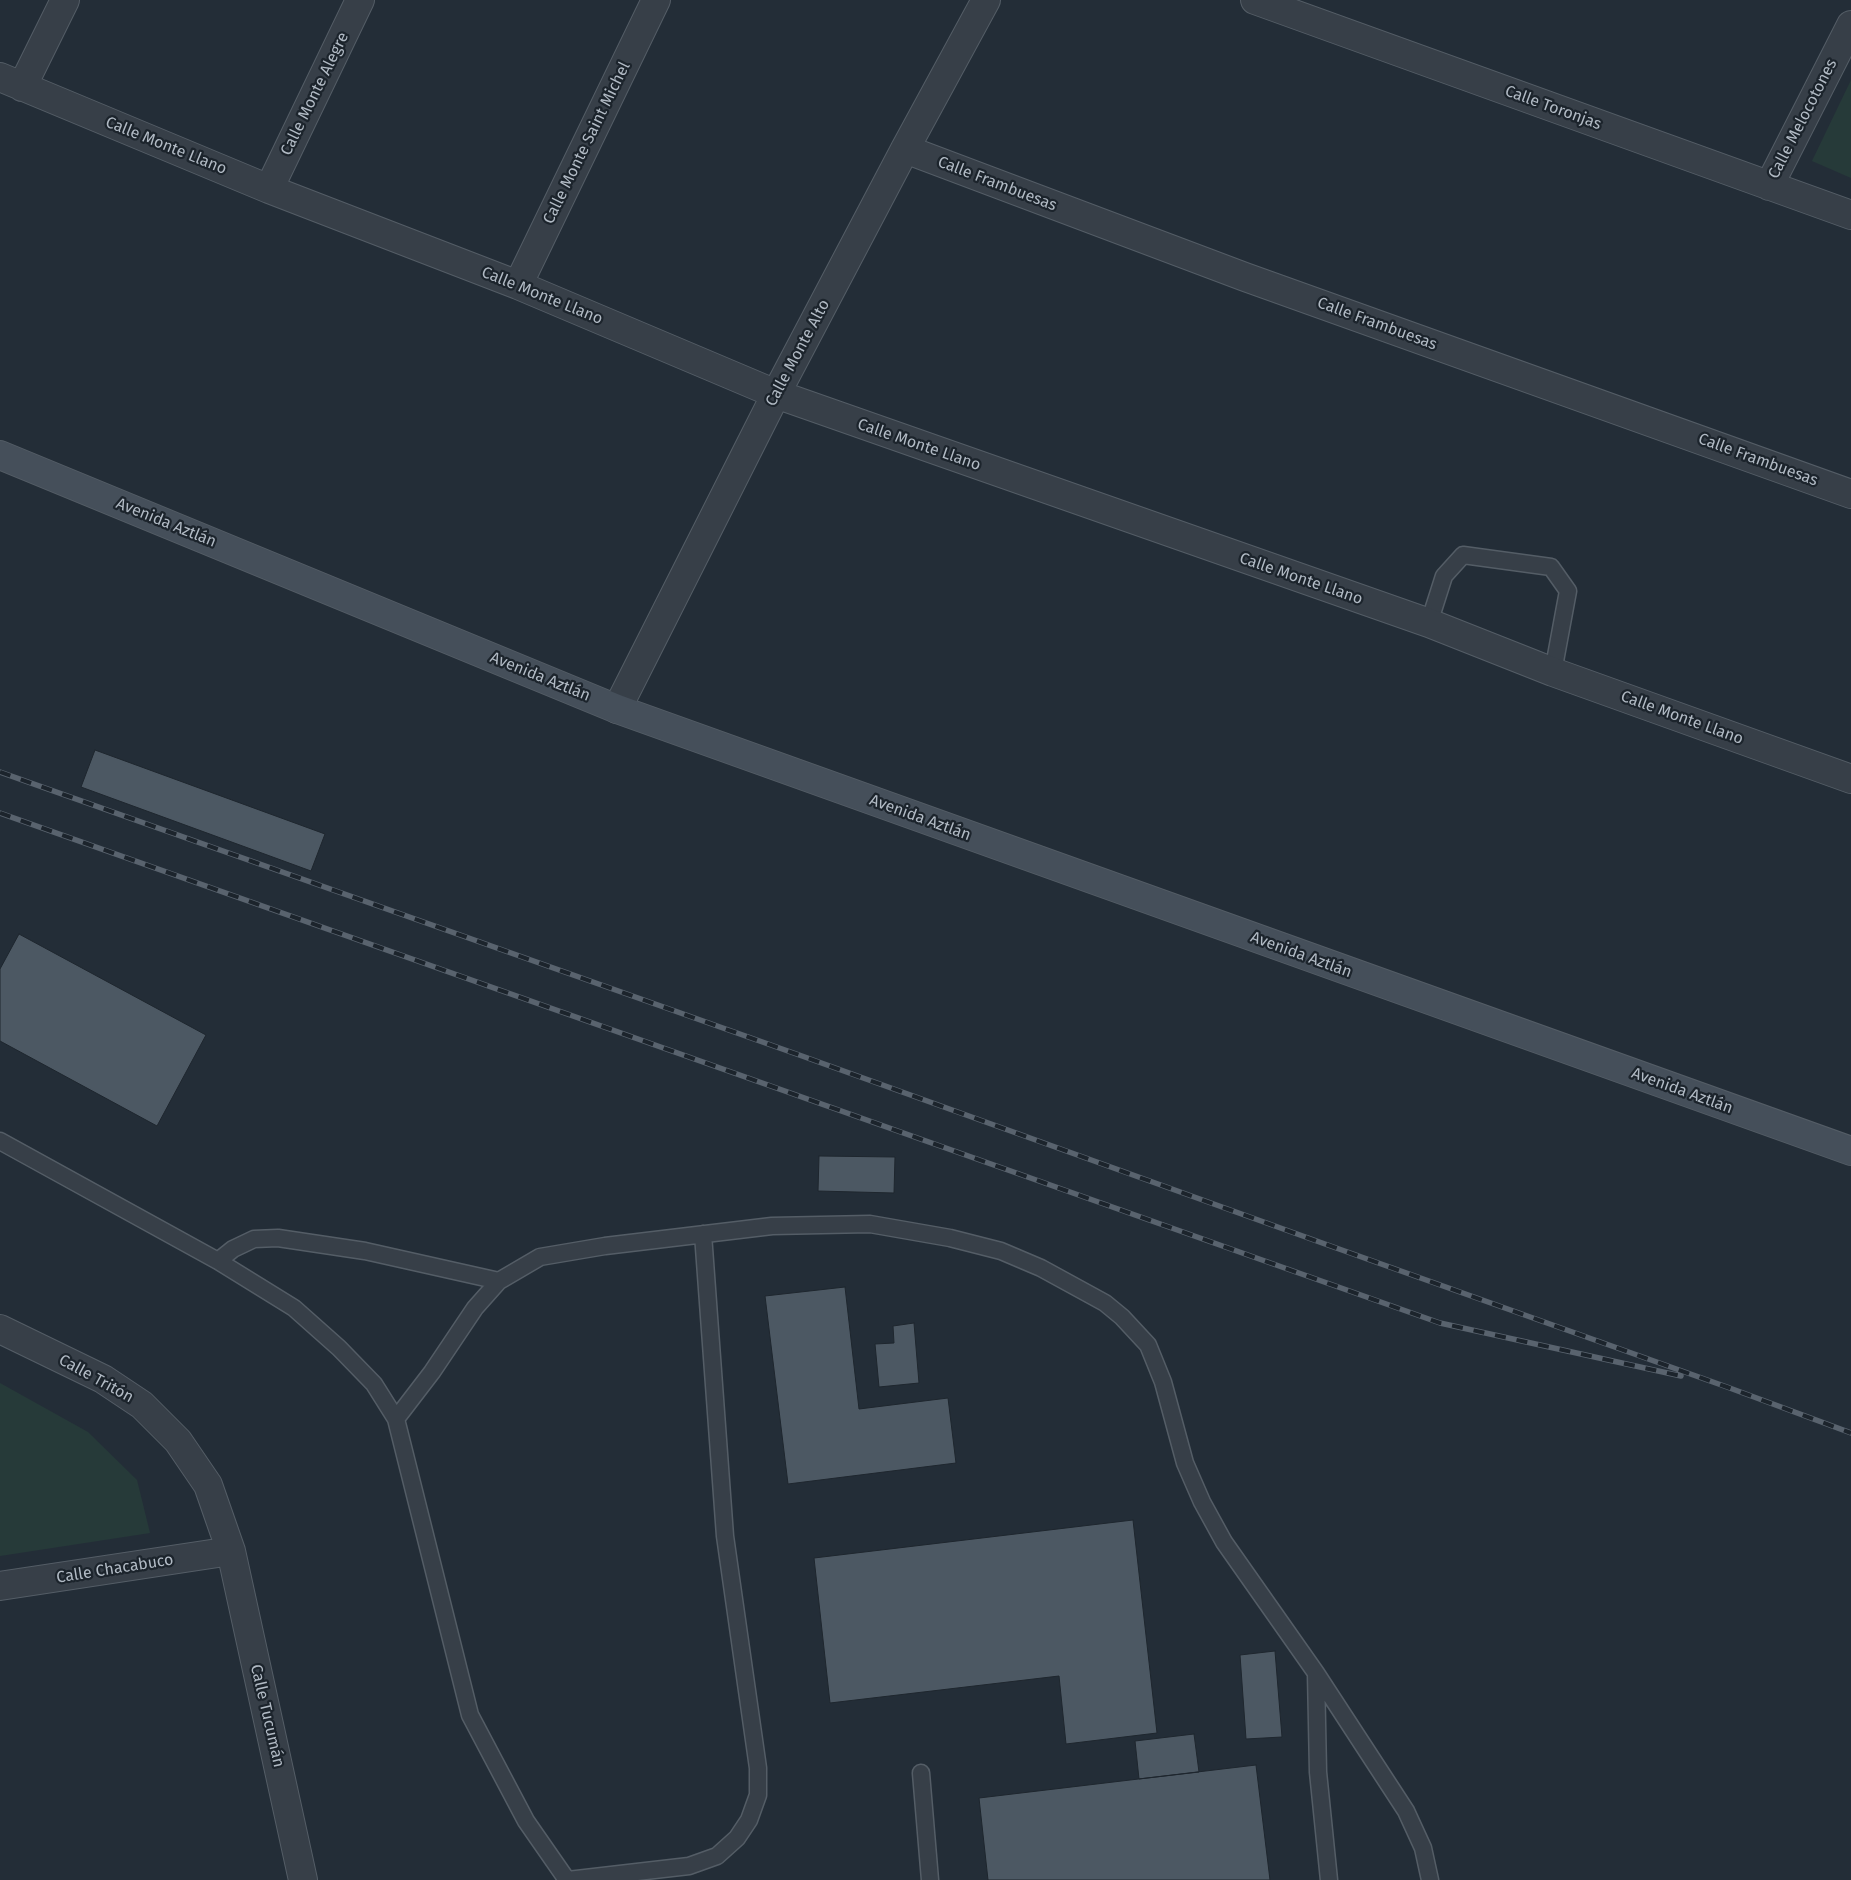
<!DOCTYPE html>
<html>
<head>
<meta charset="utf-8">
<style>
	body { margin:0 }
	canvas { display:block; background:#232d37 }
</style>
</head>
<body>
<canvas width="1851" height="1880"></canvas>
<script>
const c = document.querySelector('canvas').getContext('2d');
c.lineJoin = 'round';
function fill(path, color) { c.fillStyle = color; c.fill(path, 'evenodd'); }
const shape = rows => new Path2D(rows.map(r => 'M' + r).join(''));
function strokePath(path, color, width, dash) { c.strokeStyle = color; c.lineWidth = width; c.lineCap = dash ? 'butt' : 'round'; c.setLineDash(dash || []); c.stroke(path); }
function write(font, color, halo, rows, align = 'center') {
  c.font = font + ' "Fira Sans",sans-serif'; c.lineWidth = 4.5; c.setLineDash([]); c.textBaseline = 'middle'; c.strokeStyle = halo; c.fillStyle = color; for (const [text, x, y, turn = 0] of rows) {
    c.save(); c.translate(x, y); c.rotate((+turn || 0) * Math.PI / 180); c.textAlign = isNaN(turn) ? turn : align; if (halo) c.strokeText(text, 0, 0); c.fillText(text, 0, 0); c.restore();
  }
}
fill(shape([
	[1851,80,1851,178,1812,161],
	[0,1383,88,1432,137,1480,150,1533,0,1556]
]), '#263a39');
const building = shape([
	[95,750,325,834,311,871,81,787,95,750],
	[19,934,206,1035,157,1126,0,1041,0,969,19,934],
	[819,1156,895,1157,894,1193,818,1191,819,1156],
	[845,1287,859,1409,948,1398,956,1463,788,1484,765,1296,845,1287],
	[914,1323,919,1383,879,1387,875,1344,894,1343,893,1326,914,1323],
	[1133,1520,1157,1733,1066,1744,1059,1676,830,1703,814,1558,1133,1520],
	[1275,1651,1282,1737,1246,1739,1240,1655,1275,1651],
	[1194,1734,1199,1772,1139,1779,1135,1741,1194,1734],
	[1256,1765,1270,1880,988,1880,979,1798,1256,1765]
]);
fill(building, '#4c5863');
strokePath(building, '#1e262e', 1);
const service = shape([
	[1429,623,1444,576,1463,555,1551,567,1568,591,1553,672],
	[0,1141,218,1261,294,1308,339,1348,374,1384,396,1419,470,1715,526,1821,567,1880],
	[218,1261,233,1249,254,1239,278,1238,365,1251,499,1281],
	[396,1419,432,1372,475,1308,499,1281,540,1257,605,1246,772,1226,870,1224,950,1238,1001,1251,1041,1268,1105,1303,1122,1317,1148,1345,1163,1382,1185,1463,1202,1502,1224,1542,1316,1673,1406,1811,1423,1848,1430,1880],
	[1316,1673,1318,1772,1329,1880],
	[921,1773,930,1880],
	[568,1880,689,1866,717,1856,737,1838,749,1820,758,1795,758,1768,725,1536,703,1234]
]);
const minor = shape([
	[1255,0,1851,215],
	[0,77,269,189,518,285,776,394,1429,623,1553,672,1851,779],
	[22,87,65,0],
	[905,149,1245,277,1851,494],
	[1769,186,1851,25],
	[269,189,360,0],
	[518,285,656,0],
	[617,709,776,394,905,149,986,0],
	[0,1329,103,1379,142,1405,178,1441,208,1485,231,1551,303,1880],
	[0,1586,231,1551]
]);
const secondary = shape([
	[0,455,617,709,1851,1151]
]);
strokePath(service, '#545d66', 19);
strokePath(minor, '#545d66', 30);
strokePath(secondary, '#545d66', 30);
strokePath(service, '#373f48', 16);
strokePath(minor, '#373f48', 28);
strokePath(secondary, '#454f5a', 28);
const rail = shape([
	[0,772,802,1056,1325,1244,1727,1387,1851,1433],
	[0,813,1440,1323,1681,1376]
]);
strokePath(rail, '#59636e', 5.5);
strokePath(rail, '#1c242c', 4, [11]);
write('16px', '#b1bac4', '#1c242c', [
	["Calle Monte Alegre",315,94,-64],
	["Calle Toronjas",1553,108,20],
	["Calle Melocotones",1803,119,-63],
	["Calle Monte Saint Michel",587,143,-64],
	["Calle Monte Llano",166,146,22],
	["Calle Frambuesas",997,184,21],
	["Calle Monte Llano",542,296,22],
	["Calle Frambuesas",1377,324,20],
	["Calle Monte Alto",798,353,-62],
	["Calle Monte Llano",919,445,19],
	["Calle Frambuesas",1758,460,20],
	["Avenida Aztlán",166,523,22],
	["Calle Monte Llano",1301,579,19],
	["Avenida Aztlán",540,677,22],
	["Calle Monte Llano",1682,718,20],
	["Avenida Aztlán",920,818,20],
	["Avenida Aztlán",1301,955,20],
	["Avenida Aztlán",1682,1091,20],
	["Calle Tritón",96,1379,29],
	["Calle Chacabuco",115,1569,-9],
	["Calle Tucumán",267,1716,77]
]);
</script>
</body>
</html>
